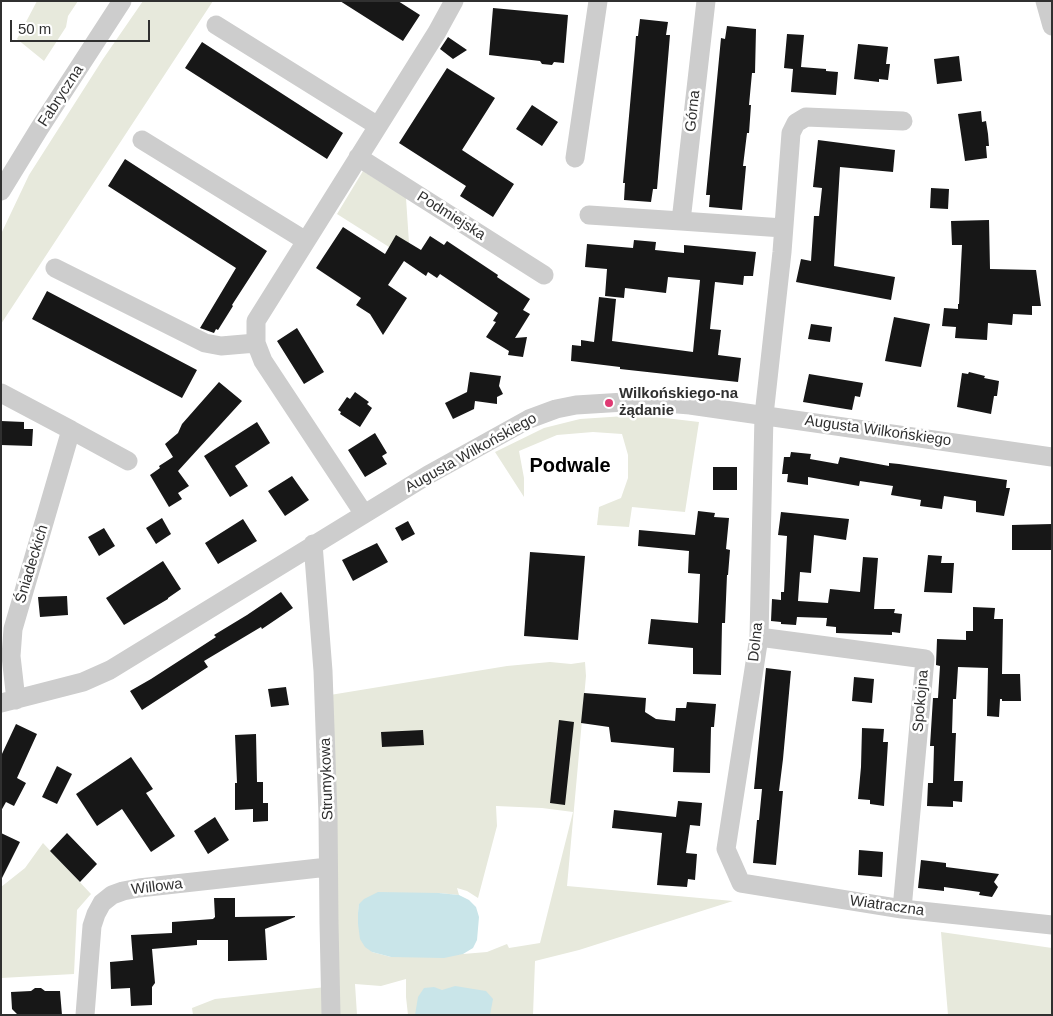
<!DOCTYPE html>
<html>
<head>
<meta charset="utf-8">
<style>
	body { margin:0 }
	#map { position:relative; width:1053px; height:1016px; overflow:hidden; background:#fff; font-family:Helvetica,sans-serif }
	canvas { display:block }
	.frame { position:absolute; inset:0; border:2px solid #303030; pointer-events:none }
	.scale { position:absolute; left:10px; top:20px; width:140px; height:22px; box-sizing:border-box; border:2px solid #303030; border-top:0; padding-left:6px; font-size:15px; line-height:18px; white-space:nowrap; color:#303030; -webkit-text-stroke:4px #fff; paint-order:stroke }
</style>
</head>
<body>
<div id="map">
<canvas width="1053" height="1016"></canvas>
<div class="frame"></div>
<div class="scale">50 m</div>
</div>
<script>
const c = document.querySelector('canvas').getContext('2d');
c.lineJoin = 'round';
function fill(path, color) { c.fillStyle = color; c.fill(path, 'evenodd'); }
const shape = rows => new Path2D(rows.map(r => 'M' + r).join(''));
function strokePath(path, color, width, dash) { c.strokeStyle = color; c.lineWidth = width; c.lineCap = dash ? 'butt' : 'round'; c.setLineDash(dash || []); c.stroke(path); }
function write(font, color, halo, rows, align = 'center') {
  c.font = font + ' Helvetica,sans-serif'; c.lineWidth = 5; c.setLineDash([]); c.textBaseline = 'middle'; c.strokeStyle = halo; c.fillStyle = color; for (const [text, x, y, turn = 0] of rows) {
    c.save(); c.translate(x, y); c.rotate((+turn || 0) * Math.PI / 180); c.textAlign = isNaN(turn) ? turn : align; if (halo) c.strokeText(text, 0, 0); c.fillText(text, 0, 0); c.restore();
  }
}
fill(shape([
	[37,1,78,1,68,16,66,27,44,61,17,39],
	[143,1,213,1,1,324,1,234,29,175,103,59],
	[363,171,406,198,409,243,389,247,337,214],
	[640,415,699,422,685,512,632,507,629,527,597,525,599,507,621,498,628,478,628,455,622,434,593,432,557,435,519,451,524,478,524,497,495,452,544,428,580,419],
	[550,662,571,664,585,662,586,676,567,886,733,901,579,950,535,961,533,1015,408,1015,406,997,406,979,381,986,355,984,357,1015,331,1015,324,696,507,666],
	[496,806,542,808,573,812,540,943,509,948,507,944,487,952,463,954,391,957,372,952,358,924,359,904,439,893,459,895,457,888,467,891,478,898,497,826],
	[43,843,91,894,77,910,74,974,1,978,1,887,25,868],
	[941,932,1052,948,1052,1015,948,1015],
	[326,987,328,1015,193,1015,192,1008,215,999]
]), '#e7e9dc');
fill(shape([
	[378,892,439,893,459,895,469,900,476,907,479,917,477,940,473,948,463,954,444,958,391,957,372,952,365,947,360,939,358,924,358,913,359,904,364,899],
	[455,986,486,991,493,999,490,1015,415,1015,418,997,424,988,434,987,442,990]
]), '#c9e5e9');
fill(shape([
	[340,1,398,1,420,15,403,41],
	[493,8,568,15,564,63,554,62,552,65,542,64,540,61,489,55],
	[640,19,668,22,666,35,670,35,657,189,653,189,651,202,624,200,625,183,623,183,635,49,636,36,638,36],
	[727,26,756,29,755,73,752,73,749,105,751,105,749,133,747,133,743,166,746,166,742,210,709,207,710,195,706,195,721,38,725,39],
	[787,34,804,35,801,67,826,69,826,71,838,72,836,95,791,92,793,69,784,68],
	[448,37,467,50,453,59,440,49],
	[202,42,343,133,327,159,185,68],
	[858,44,888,47,886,64,890,64,888,80,879,79,879,82,854,79],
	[959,56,962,81,937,84,934,59],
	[447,68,495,98,462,150,514,184,493,217,460,196,466,186,399,143],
	[532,105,558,122,542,146,516,129],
	[981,111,982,122,986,121,988,134,989,146,986,146,987,158,965,161,958,114],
	[818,140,895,150,893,172,840,167,834,266,895,277,891,300,796,282,801,259,811,261,814,216,819,216,822,188,813,187],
	[125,159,267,251,232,305,233,306,218,330,216,329,214,333,200,328,236,268,108,186],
	[931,188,949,189,948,209,930,208],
	[989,220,990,269,1036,270,1041,306,1032,306,1032,315,1013,314,1012,325,988,323,987,340,955,338,956,327,942,326,944,308,958,309,958,304,959,304,962,245,952,245,951,221],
	[343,227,385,254,396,235,421,250,430,236,444,245,447,241,498,275,497,277,530,299,523,310,530,314,515,338,527,337,523,357,508,355,509,351,486,337,496,322,493,321,498,313,440,274,437,278,428,272,426,276,404,261,388,285,407,298,383,335,370,314,356,305,361,298,316,268],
	[634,240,656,242,655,250,684,253,684,245,756,252,753,276,744,276,743,285,715,282,710,329,721,330,718,355,741,358,738,382,620,369,620,367,571,361,572,345,581,346,581,340,594,342,599,297,616,299,612,341,693,352,700,280,668,277,666,293,625,288,624,298,605,296,607,269,585,267,587,244,633,248],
	[47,291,197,370,182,398,32,319],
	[894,317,930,324,921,367,885,361],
	[811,324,832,327,830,342,808,339],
	[297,328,324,372,304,384,277,341],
	[470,372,501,376,499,386,503,394,497,397,497,404,475,401,474,409,453,419,445,403,467,392],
	[969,372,985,376,984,378,999,381,997,396,994,396,991,414,957,407,962,373,968,374],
	[809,374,863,383,860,397,855,396,852,410,803,402],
	[219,382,242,401,178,471,189,486,178,493,182,499,169,507,150,475,160,468,159,466,173,457,165,444,178,433,182,424],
	[355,392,369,402,367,404,372,408,360,427,340,414,341,412,338,410,347,397,350,399],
	[1,421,24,422,24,429,33,429,32,446,1,445],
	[257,422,270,443,235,466,248,486,230,497,204,456],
	[375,433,387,453,382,456,387,464,365,477,348,450],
	[791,452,811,454,810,459,838,464,840,457,889,466,889,463,899,464,1007,480,1006,488,1010,488,1004,516,976,512,976,501,944,496,942,509,920,506,921,500,891,495,893,486,860,481,859,486,808,477,808,485,787,482,788,474,782,474,784,457,790,457],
	[713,467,737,467,737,490,713,490],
	[292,476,309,500,285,516,268,491],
	[698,511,715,513,714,517,729,518,726,549,730,550,728,575,727,575,725,623,722,623,721,675,693,674,693,648,648,644,651,619,698,623,700,574,688,573,689,551,638,546,639,530,695,535],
	[781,512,849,519,846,540,814,535,811,573,800,572,798,601,828,603,830,589,860,592,863,557,878,558,874,609,895,609,894,613,902,614,900,633,892,632,892,635,836,633,836,627,826,626,827,618,797,617,796,625,781,624,781,622,771,621,772,599,781,600,781,592,784,592,787,536,778,535],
	[162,518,171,534,156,544,146,528],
	[243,519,257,541,218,564,205,543],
	[408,521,415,534,402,541,395,528],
	[1052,524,1052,550,1012,550,1012,525],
	[104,528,115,546,99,556,88,537],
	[377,543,388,562,353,581,342,560],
	[530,552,585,556,578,640,524,636],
	[928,555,942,556,941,563,954,563,952,593,924,592],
	[163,561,181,589,168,598,168,599,124,625,106,598],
	[281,592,293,608,262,629,261,627,204,661,208,667,142,710,130,691,151,679,216,637,214,635,247,615],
	[67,596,68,615,40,617,38,597],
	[973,607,995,608,994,619,1003,619,1002,674,1020,674,1021,701,1002,701,1002,699,1000,699,999,717,987,716,988,668,958,667,956,699,953,699,952,733,956,733,954,781,963,781,962,802,953,801,953,807,927,806,928,783,933,783,934,746,930,746,933,698,938,698,940,666,936,665,937,639,966,640,966,631,973,631],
	[766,668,791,671,783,759,779,791,783,791,776,865,753,863,757,820,759,820,762,789,754,789],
	[854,677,874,679,872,703,852,701],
	[286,687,289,705,271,707,268,689],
	[584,693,646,698,645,712,656,719,675,721,676,708,686,708,687,702,716,704,714,727,711,727,710,773,673,772,674,748,611,742,609,727,581,723],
	[559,720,574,722,565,805,550,803],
	[16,724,37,734,17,778,26,783,14,806,6,802,1,811,1,756],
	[862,728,884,729,883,742,888,742,884,806,870,804,870,800,858,799,861,767],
	[423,730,424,745,382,747,381,732],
	[256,734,257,782,263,782,263,803,268,803,268,821,253,822,253,809,235,810,235,783,237,783,235,735],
	[131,757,153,789,146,793,175,836,151,852,122,809,97,826,76,794],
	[57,766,72,774,57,804,42,797],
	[678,801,702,803,700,826,690,825,686,853,697,854,695,880,688,879,687,887,657,885,662,833,612,828,614,810,676,817],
	[215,817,229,840,208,854,194,831],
	[1,833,20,842,1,880],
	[67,833,97,864,80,882,50,851],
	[859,850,883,852,882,877,858,875],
	[921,860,946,863,946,867,999,874,994,882,998,887,992,897,979,895,980,892,944,887,944,891,918,888],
	[214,898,235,898,235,917,295,916,295,917,265,929,267,960,228,961,228,940,197,940,197,945,152,949,155,983,152,987,152,1005,131,1006,130,988,111,989,110,962,133,960,131,935,172,933,172,922,213,919,215,917],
	[35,988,41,988,45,991,60,991,62,1015,18,1015,12,1009,11,992,31,991]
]), '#171717');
strokePath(shape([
	[706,1,681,221,783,228],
	[1045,1,1052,26],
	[216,25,378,126],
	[903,121,806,117,796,123,791,133,782,252,764,415,759,637,726,849,741,883,902,909,1052,925],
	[142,140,306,241],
	[358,157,544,275],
	[575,158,598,1],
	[1,191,39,129,122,1],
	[589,215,681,221],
	[55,268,205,343,221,346,256,343],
	[1,393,71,430,13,629,11,656,16,700],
	[71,430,128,461],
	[364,514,263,361,256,343,256,321,437,32,454,1],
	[313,544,323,671,328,815,329,923,331,1015],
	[759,637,925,659,902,909],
	[1,703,83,682,110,670,428,475,529,419,556,409,576,405,641,401,690,405,1052,457],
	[85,1015,92,926,96,914,102,903,112,895,123,891,139,888,328,867]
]), '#cdcdcd', 19);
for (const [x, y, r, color] of [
	[609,403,5,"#df3a73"]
]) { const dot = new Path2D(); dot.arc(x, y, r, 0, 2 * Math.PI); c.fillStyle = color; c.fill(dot); strokePath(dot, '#fff', 2); }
write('15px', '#303030', '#fff', [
	["Fabryczna",61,96,-57],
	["Górna",693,111,-84],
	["Podmiejska",451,216,32],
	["Augusta Wilkońskiego",878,431,8],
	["Augusta Wilkońskiego",471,453,-29],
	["Śniadeckich",32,564,-73],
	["Dolna",756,642,-84],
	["Spokojna",921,701,-85],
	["Strumykowa",327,779,-92],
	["Willowa",157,887,-7],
	["Wiatraczna",887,906,8]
]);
write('bold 15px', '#303030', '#fff', [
	["Wilkońskiego-na",619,394],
	["żądanie",619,411]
], 'left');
write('bold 20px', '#000', '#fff', [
	["Podwale",570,466]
]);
</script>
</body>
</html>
